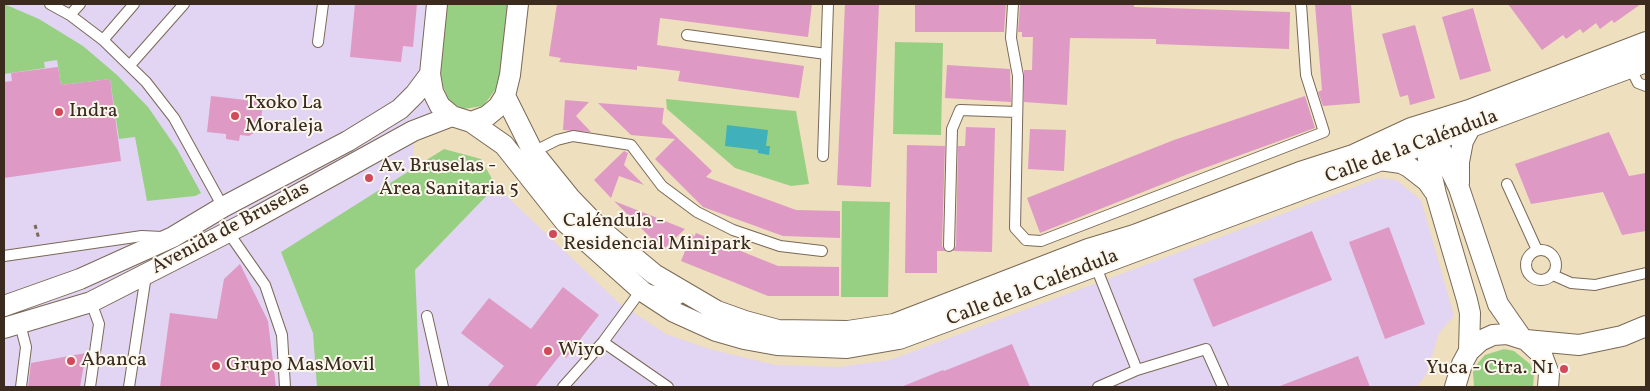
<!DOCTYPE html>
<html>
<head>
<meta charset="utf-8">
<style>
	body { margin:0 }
	#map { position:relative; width:1650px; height:391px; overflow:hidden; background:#eedfbe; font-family:Vollkorn,serif }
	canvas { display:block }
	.frame { position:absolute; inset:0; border:5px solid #3b2a1e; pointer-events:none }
</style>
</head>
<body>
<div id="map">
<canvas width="1650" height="391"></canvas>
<div class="frame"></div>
</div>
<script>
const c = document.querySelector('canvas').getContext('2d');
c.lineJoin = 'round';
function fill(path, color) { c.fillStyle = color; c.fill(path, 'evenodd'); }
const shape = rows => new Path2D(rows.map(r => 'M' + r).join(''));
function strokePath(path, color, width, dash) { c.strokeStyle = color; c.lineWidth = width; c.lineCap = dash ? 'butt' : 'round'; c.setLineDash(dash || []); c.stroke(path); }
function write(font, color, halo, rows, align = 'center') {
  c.font = font + ' Vollkorn,serif'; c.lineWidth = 4; c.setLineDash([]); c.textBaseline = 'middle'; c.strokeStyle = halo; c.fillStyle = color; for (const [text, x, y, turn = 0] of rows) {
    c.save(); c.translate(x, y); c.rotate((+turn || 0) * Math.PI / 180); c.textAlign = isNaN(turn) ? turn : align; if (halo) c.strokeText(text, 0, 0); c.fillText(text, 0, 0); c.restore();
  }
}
fill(shape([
	[4,4,437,4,440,106,413,132,416,269,496,186,619,303,666,334,709,349,775,365,838,367,890,360,1379,178,1396,180,1421,200,1454,316,1439,333,1426,375,1416,387,420,387,418,330,418,387,4,387]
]), '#e2d4f3');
fill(shape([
	[4,4,39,19,83,46,117,75,148,107,177,149,201,193,195,196,147,201,135,137,119,139,110,79,61,85,57,60,44,62,45,68,4,74],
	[444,4,508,4,503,65,496,89,483,106,463,109,450,102,440,80],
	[895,42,943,43,941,135,893,134],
	[666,99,796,111,809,184,791,186,735,168,667,109],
	[444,149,481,159,496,186,415,270,420,387,317,387,313,333,281,252],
	[842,201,890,202,888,297,841,297],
	[1504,349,1514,351,1530,364,1534,374,1533,387,1474,387,1473,372,1478,363,1485,355]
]), '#98d083');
fill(shape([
	[727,125,768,130,766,146,770,146,769,155,758,153,758,150,725,146]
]), '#40b0ba');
fill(shape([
	[355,4,417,4,413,47,403,46,401,62,350,57],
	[557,4,812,4,808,37,660,18,657,45,804,66,799,98,678,81,680,71,637,66,637,70,559,62,561,58,549,56],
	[845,4,879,4,871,187,837,185],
	[915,4,1006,4,1004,32,915,32],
	[1020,4,1134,4,1134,7,1290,12,1289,49,1156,44,1156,39,1070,38,1067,105,1024,102,1024,70,1032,70,1033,37,1022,37,1022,32,1018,32],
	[1315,4,1351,4,1360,103,1323,106,1318,92,1322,90],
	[1508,4,1641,4,1614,23,1612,20,1600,29,1596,23,1583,33,1580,29,1566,39,1563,35,1542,50],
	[1473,8,1491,71,1460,80,1442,17],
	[1415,25,1435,98,1410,105,1408,95,1400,97,1382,34],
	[947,65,1010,69,1011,102,945,98],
	[58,67,61,85,110,79,121,161,4,178,4,82,12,81,11,73],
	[211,96,263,102,260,129,249,136,240,135,239,141,226,139,226,134,207,132],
	[1305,96,1315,128,1188,174,1040,233,1027,198,1174,140],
	[565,100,589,102,576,116,591,132,563,130],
	[598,103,664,108,662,123,712,171,706,177,796,210,840,211,840,238,783,236,703,207,655,159,675,139,631,135],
	[966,127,995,128,992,252,953,251,956,246,958,146,965,146],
	[1030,129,1066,130,1064,171,1028,169],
	[1609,132,1629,176,1646,173,1646,231,1622,235,1603,192,1531,204,1515,164],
	[907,145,945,146,942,246,945,251,937,251,937,273,905,273],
	[624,151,628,153,624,165,644,185,619,176,611,198,594,180],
	[614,201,685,229,663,250],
	[1389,227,1425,324,1385,339,1349,242],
	[1312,231,1332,280,1213,327,1193,279],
	[696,233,778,266,839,267,839,296,768,296,681,261,692,234,694,237],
	[240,264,268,321,276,387,160,387,170,313,217,319,224,279],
	[563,287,599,315,566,358,561,354,535,387,487,387,504,366,461,333,489,298,531,329],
	[1012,344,1030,387,901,387,943,370,944,371],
	[86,353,80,387,28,387,31,363],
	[1358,356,1370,387,1280,387,1280,386]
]), '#df99c5');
const lane = shape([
	[50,4,70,15,103,40,146,82,174,118,223,207],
	[1013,4,1011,38,1018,76,1015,228,1026,240,1041,241,1324,132,1306,75,1301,4],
	[70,15,80,4],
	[687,35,826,54],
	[103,40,134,4],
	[318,42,323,4],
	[131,64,184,4],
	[1629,65,1638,83,1646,86],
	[533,152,557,140,573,136,631,145,662,186,697,212,733,230,780,246,822,251],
	[823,156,828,4],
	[1507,184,1537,250],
	[228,232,265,285,282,335,285,387],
	[949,246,952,129,960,110,1017,112],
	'1526 265a15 15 0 1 1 30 0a15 15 0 1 1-30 0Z',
	[4,256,142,236,162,237],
	[1096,267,1137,370],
	[1553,275,1571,283,1595,285,1646,273],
	[648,290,664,292,679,299],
	[427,316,443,387],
	[20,324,26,347,21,387],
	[603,342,668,387],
	[90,387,99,324,91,302],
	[129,387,146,275],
	[563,387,603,342,642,289],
	[1098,387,1137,370,1206,349,1223,387]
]);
const street = shape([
	[437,4,430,74,433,92,440,106,452,116,471,122,487,116,498,107,505,96,510,75,518,4],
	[505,96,533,152,571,199,600,229,654,274,717,311,745,321,778,330,848,331,894,324,1088,249,1134,235,1300,172,1353,155,1411,128,1469,110,1646,42],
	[471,122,504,145,565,222,642,291,674,312,716,331,744,339,777,345,847,348,899,339,1646,62],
	[1434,133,1429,141,1428,159,1436,194,1467,300,1470,313,1469,351],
	[1419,137,1438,147,1442,152,1459,188,1498,304,1521,337],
	[1380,160,1401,163,1409,167,1427,181,1434,191],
	[1459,183,1459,162,1463,141,1470,128],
	[4,306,80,279,173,237,223,207,348,141,400,109,415,94,430,74],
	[4,328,91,302,246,223,413,131,452,116],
	[1526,340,1579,345,1622,336,1646,326],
	[1455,387,1462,364,1469,351,1480,341,1493,335,1507,334,1526,340,1542,355,1549,374,1548,387]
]);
strokePath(lane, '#7a6956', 12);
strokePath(street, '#7a6956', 22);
strokePath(shape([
	[35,225,39,239]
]), '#7a6956', 3, [4, 4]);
strokePath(lane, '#fff', 10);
strokePath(street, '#fff', 20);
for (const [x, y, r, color] of [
	[59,112,5,"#d1495b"],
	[235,116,5,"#d1495b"],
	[369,178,5,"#d1495b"],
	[553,234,5,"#d1495b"],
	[548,351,5,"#d1495b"],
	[71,361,5,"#d1495b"],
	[216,366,5,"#d1495b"],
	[1564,369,5,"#d1495b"]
]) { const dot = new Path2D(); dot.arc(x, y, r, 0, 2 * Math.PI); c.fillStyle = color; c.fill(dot); strokePath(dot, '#fbf7ec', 2); }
write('20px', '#3b2a1e', '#fbf7ec', [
	["Txoko La",245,104],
	["Moraleja",245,127],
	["Indra",69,112],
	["Av. Bruselas -",379,167],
	["Área Sanitaria 5",379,190],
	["Caléndula -",563,222],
	["Residencial Minipark",563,245],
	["Wiyo",558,351],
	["Abanca",81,361],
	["Grupo MasMovil",226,366],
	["Yuca - Ctra. N1",1554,369,"right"]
], 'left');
write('20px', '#3b2a1e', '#fbf7ec', [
	["Calle de la Caléndula",1412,148,-20],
	["Avenida de Bruselas",231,229,-28],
	["Calle de la Caléndula",1033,289,-21]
]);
</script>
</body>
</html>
